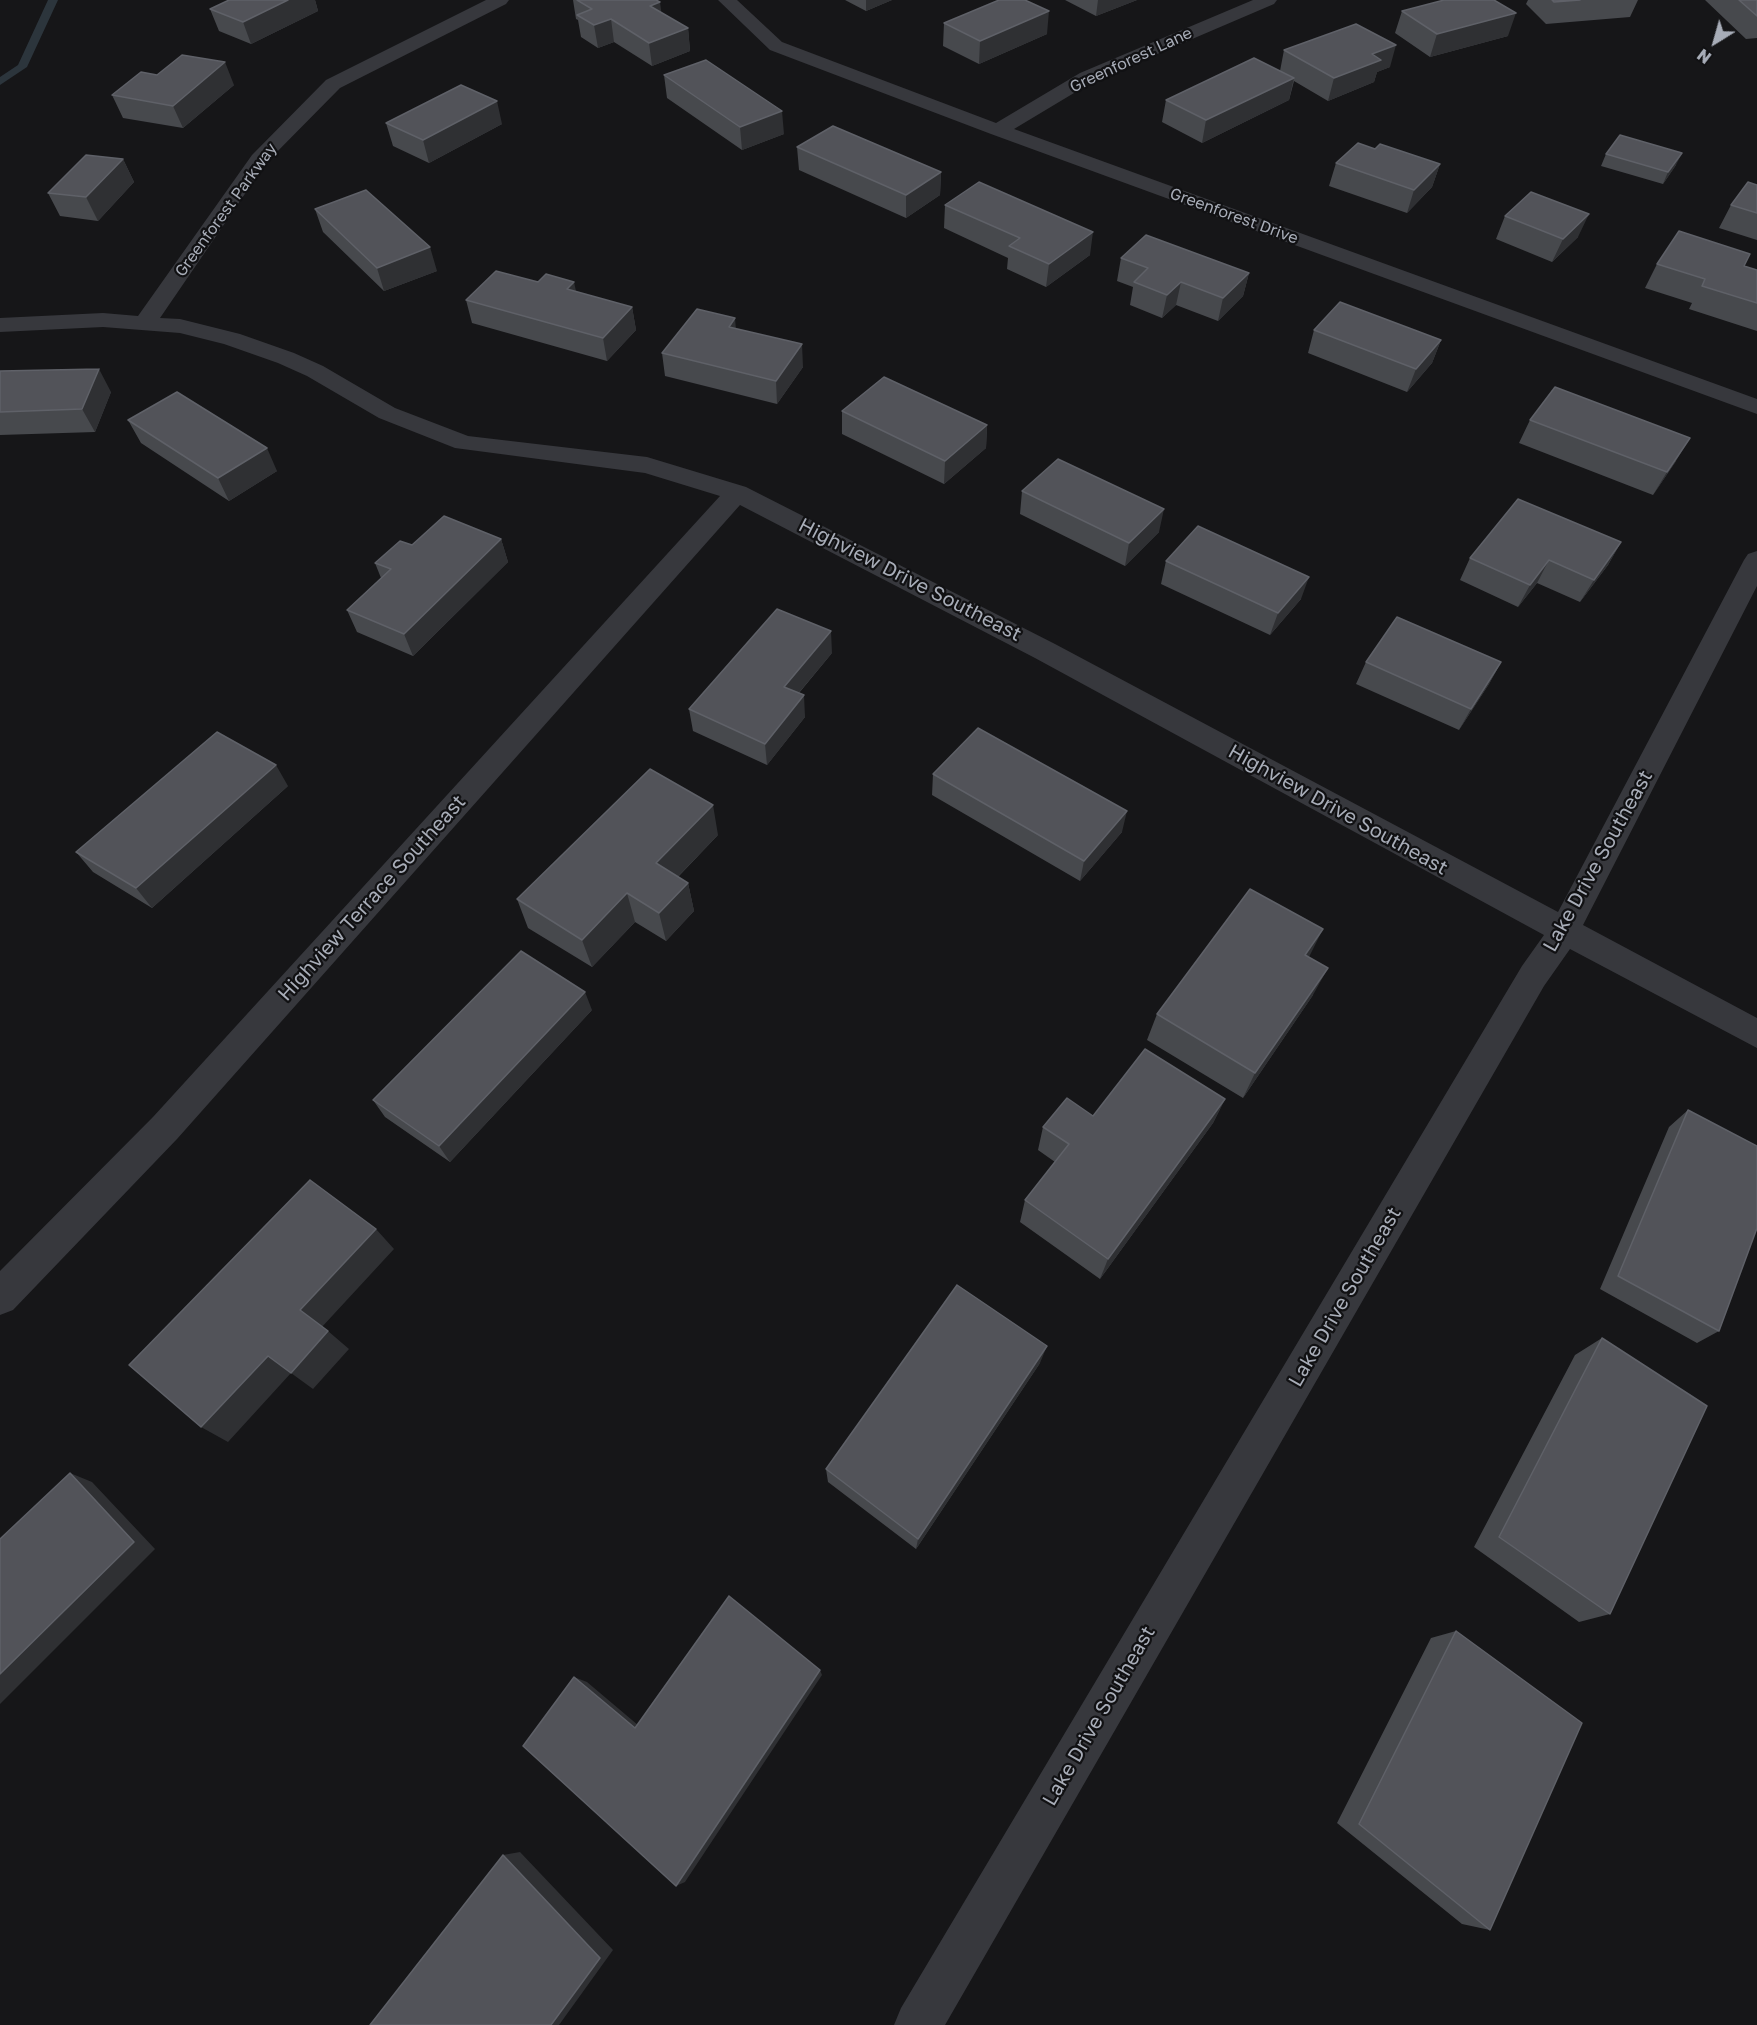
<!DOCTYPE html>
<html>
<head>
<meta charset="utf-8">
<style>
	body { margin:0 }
	#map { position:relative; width:1757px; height:2025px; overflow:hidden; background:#161618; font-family:"Golos Text",sans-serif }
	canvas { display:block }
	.north { position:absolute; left:1685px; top:12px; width:60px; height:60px; -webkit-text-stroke:4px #111113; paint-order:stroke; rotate:217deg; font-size:16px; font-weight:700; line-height:24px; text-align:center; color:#a8adb8 }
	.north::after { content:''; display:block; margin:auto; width:21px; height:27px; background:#a8adb8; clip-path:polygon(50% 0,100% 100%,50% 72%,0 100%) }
</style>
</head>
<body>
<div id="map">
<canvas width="1757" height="2025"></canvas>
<div class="north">N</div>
</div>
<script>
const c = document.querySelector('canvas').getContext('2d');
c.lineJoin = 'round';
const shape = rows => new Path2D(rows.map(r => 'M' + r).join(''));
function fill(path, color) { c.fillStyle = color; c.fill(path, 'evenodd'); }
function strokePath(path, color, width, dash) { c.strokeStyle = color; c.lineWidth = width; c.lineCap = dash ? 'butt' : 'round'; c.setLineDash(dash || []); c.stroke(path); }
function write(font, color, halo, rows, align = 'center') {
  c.font = font + ' "Golos Text",sans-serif'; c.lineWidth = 4.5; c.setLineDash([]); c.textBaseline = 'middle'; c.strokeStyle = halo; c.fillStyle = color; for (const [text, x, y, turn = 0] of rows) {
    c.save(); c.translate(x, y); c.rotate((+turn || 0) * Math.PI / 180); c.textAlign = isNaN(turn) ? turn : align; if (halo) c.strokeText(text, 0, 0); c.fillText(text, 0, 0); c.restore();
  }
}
fill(shape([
	[48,0,58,0,27,67,0,85,0,77,18,65,48,0]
]), '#2c353c');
fill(shape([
	[486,0,509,0,506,4,340,88,266,163,160,318,180,319,240,334,294,353,323,366,395,408,468,436,647,457,746,487,1055,644,1558,912,1744,560,1748,554,1757,551,1757,586,1583,925,1757,1018,1757,1048,1570,949,1544,986,945,2025,894,2025,901,2008,1522,966,1544,935,1035,658,740,505,177,1139,13,1310,0,1315,0,1271,153,1117,720,496,645,473,455,448,379,418,307,376,278,363,224,344,180,333,103,327,0,332,0,318,103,313,138,316,252,155,326,80,486,0],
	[718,0,737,0,782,42,996,123,1080,73,1253,0,1277,0,1274,4,1094,81,1014,129,1757,399,1757,414,991,134,770,50,718,0]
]), '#37383d');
fill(shape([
	[229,0,315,0,318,11,251,44,219,31,210,9],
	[573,0,656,0,661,12,688,28,690,51,652,66,614,42,598,48,581,37,578,20,576,19],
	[845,0,892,0,866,11],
	[1065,0,1137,0,1096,16],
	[1528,0,1638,0,1630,17,1546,24,1526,4],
	[1705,0,1757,0,1757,38,1746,39],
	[1402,11,1508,36,1430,57,1395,33],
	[944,23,1047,34,979,64,943,46],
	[1284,50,1390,67,1377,72,1374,82,1328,101,1294,81,1289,100,1202,143,1162,122,1166,100,1280,71],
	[157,75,234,85,183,128,123,118,112,95],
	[664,75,784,134,742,150,667,98],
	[386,123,502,124,429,163,393,146],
	[797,147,941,172,940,195,906,218,799,170],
	[1375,149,1440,164,1432,187,1407,213,1329,186,1336,163],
	[1606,154,1676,165,1663,184,1601,166],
	[123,159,134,182,98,221,60,216,48,193],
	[1757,185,1757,240,1719,228,1731,205],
	[945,205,1090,255,1046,287,1007,269,1008,258,944,228],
	[315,209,437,271,384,291,323,232],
	[1505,216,1578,237,1552,262,1496,239],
	[1121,258,1249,273,1243,296,1218,321,1176,305,1162,318,1130,305,1133,287,1117,281],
	[1657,264,1744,266,1757,270,1757,331,1689,309,1692,303,1645,288],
	[538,282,632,307,636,330,607,361,472,323,466,300],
	[1314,330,1441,340,1432,363,1407,392,1308,353],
	[662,353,803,367,777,404,665,376],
	[0,371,111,392,95,432,0,435],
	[842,411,987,425,986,448,944,484,842,434],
	[128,420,277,471,229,501,141,443],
	[1530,420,1676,461,1653,495,1519,443],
	[1022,491,1159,532,1125,566,1020,514],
	[501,539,508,562,413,656,357,632,347,610,381,578,375,563,412,545],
	[1621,542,1608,565,1580,602,1537,583,1518,607,1460,580,1470,558],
	[1166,561,1301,599,1270,635,1161,584],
	[832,653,799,693,805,717,767,765,693,731,689,709],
	[1366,662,1501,662,1489,684,1459,730,1356,684],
	[933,774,1122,832,1080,881,932,795],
	[288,786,152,908,93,872,76,852],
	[718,835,678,877,688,883,694,911,666,941,635,922,592,967,528,928,517,899],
	[1309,957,1313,995,1243,1098,1147,1040,1157,1014],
	[592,1010,450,1162,385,1117,373,1100],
	[1225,1099,1213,1123,1100,1279,1020,1222,1025,1200,1055,1162,1038,1150,1043,1127,1093,1116],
	[1688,1110,1719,1331,1697,1343,1600,1289,1669,1127],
	[1602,1338,1610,1614,1579,1622,1474,1547,1575,1355],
	[1040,1363,916,1549,828,1482,826,1469],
	[1456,1631,1490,1930,1462,1924,1337,1823,1431,1638]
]), '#47494d');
fill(shape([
	[288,0,315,0,318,11,251,44,243,22],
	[866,0,892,0,866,11],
	[1098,0,1137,0,1096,16],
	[660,2,663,25,650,6],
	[1049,11,1047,34,979,64,980,41],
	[1516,13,1508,36,1430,57,1437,34],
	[611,19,614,42,598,48,594,25],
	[688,28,690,51,652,66,649,43],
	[1396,45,1390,67,1377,72,1374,82,1328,101,1334,78,1372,54],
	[225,62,234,85,183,128,173,106],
	[1294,78,1289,100,1202,143,1206,120],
	[497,101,502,124,429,163,423,140],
	[782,111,784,134,742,150,740,127],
	[1682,153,1676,165,1663,184,1668,172],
	[123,159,134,182,98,221,86,197],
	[1440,164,1432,187,1407,213,1414,190],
	[941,172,940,195,906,218,906,195],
	[1589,214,1578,237,1552,262,1563,239],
	[1093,232,1090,255,1046,287,1049,264],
	[430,247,437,271,384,291,377,268],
	[1249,273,1243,296,1218,321,1223,298],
	[574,282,579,305,567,289],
	[1181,282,1176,305,1162,318,1167,295],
	[632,307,636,330,607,361,603,338],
	[735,318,737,342,729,327],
	[1441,340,1432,363,1407,392,1416,369],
	[802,344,803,367,777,404,776,381],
	[99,369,111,392,95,432,82,409],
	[987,425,986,448,944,484,945,461],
	[1690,438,1676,461,1653,495,1667,472],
	[267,448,277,471,229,501,218,478],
	[1164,509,1159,532,1125,566,1129,543],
	[501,539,508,562,413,656,404,634],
	[1621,542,1608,565,1580,602,1594,580],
	[1549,560,1537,583,1518,607,1530,585],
	[1309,577,1301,599,1270,635,1278,613],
	[831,631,832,653,786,708,784,687],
	[1501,662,1489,684,1459,730,1471,709],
	[804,695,805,717,767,765,765,744],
	[276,765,288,786,152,908,136,888],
	[713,805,718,835,663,892,656,863],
	[1127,811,1122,832,1080,881,1084,861],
	[688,883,694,911,666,941,659,913],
	[627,893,635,922,592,967,582,940],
	[1323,929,1309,957,1305,955],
	[1328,968,1313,995,1243,1098,1255,1073],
	[585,992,592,1010,450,1162,439,1146],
	[1225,1099,1213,1123,1100,1279,1108,1259],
	[376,1229,394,1249,321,1328,300,1310],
	[328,1331,349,1349,313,1389,291,1373],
	[1047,1346,1040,1363,916,1549,918,1539],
	[268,1356,291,1373,228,1442,201,1427],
	[70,1473,92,1482,155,1549,0,1704,0,1674],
	[820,1670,822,1675,685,1882,676,1886],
	[574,1677,587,1682,645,1731,635,1728],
	[520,1852,613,1950,559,2025,551,2025,503,1855]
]), '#2f3033');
const building = shape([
	[229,0,288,0,243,22,210,9,229,0],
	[577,0,656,0,660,2,650,6,688,28,649,43,611,19,594,25,577,15,592,9,577,0],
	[999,0,1025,0,1049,11,980,41,944,23,999,0],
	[1444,0,1494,0,1516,13,1437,34,1402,11,1444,0],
	[1552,0,1580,0,1554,2,1552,0],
	[1739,0,1757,0,1757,16,1739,0],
	[1356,24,1396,45,1372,54,1381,60,1334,78,1284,50,1356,24],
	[182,55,225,62,173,106,112,95,141,72,157,75,182,55],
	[1254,58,1294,78,1206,120,1166,100,1254,58],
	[706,60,782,111,740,127,664,75,706,60],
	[461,85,497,101,423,140,386,123,461,85],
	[833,126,941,172,906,195,797,147,833,126],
	[1620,135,1682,153,1668,172,1606,154,1620,135],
	[1358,143,1375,149,1380,144,1440,164,1414,190,1336,163,1358,143],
	[86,155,123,159,86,197,48,193,86,155],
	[979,182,1093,232,1049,264,1009,246,1020,238,945,205,979,182],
	[1748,182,1757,185,1757,213,1731,205,1748,182],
	[366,190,430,247,377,268,315,209,366,190],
	[1531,192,1589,214,1563,239,1505,216,1531,192],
	[1679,231,1750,254,1744,266,1757,270,1757,303,1702,286,1705,279,1657,264,1679,231],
	[1146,235,1249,273,1223,298,1181,282,1167,295,1134,282,1148,268,1121,258,1146,235],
	[496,271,538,282,546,274,574,282,567,289,632,307,603,338,466,300,496,271],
	[1340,302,1441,340,1416,369,1314,330,1340,302],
	[697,309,735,318,729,327,802,344,776,381,662,353,697,309],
	[99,369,82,409,0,412,0,371,99,369],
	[884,377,987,425,945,461,842,411,884,377],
	[1555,387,1690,438,1667,472,1530,420,1555,387],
	[177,392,267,448,218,478,128,420,177,392],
	[1058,459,1164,509,1129,543,1022,491,1058,459],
	[1518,499,1621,542,1594,580,1549,560,1530,585,1470,558,1518,499],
	[444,516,501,539,404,634,347,610,391,569,375,563,400,541,412,545,444,516],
	[1198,526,1309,577,1278,613,1166,561,1198,526],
	[777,609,831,631,784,687,804,695,765,744,689,709,777,609],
	[1397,617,1501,662,1471,709,1366,662,1397,617],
	[978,728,1127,811,1084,861,933,774,978,728],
	[217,732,276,765,136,888,76,852,217,732],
	[650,769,713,805,656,863,688,883,659,913,627,893,582,940,517,899,650,769],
	[1250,889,1323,929,1305,955,1328,968,1255,1073,1157,1014,1250,889],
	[521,951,585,992,439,1146,373,1100,521,951],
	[1145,1049,1225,1099,1108,1259,1025,1200,1069,1144,1043,1127,1067,1098,1093,1116,1145,1049],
	[1688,1110,1757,1146,1757,1228,1719,1331,1618,1276,1688,1110],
	[310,1180,376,1229,300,1310,328,1331,291,1373,268,1356,201,1427,129,1365,310,1180],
	[957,1285,1047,1346,918,1539,826,1469,957,1285],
	[1602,1338,1707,1406,1610,1614,1499,1537,1602,1338],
	[70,1473,134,1542,0,1674,0,1539,70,1473],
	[729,1596,820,1670,676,1886,523,1746,574,1677,635,1728,729,1596],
	[1456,1631,1582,1723,1490,1930,1359,1824,1456,1631],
	[503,1855,600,1958,551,2025,370,2025,503,1855]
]);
fill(building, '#525359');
strokePath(building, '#5f6168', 1.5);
write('16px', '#a8adb8', '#111113', [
	["Greenforest Lane",1131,60,-25],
	["Greenforest Parkway",226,210,-54],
	["Greenforest Drive",1234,216,20]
]);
write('20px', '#a8adb8', '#111113', [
	["Highview Drive Southeast",910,580,27],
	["Highview Drive Southeast",1338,810,29],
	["Lake Drive Southeast",1598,861,-61],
	["Highview Terrace Southeast",372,898,-48],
	["Lake Drive Southeast",1345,1297,-60],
	["Lake Drive Southeast",1099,1716,-60]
]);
</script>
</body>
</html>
